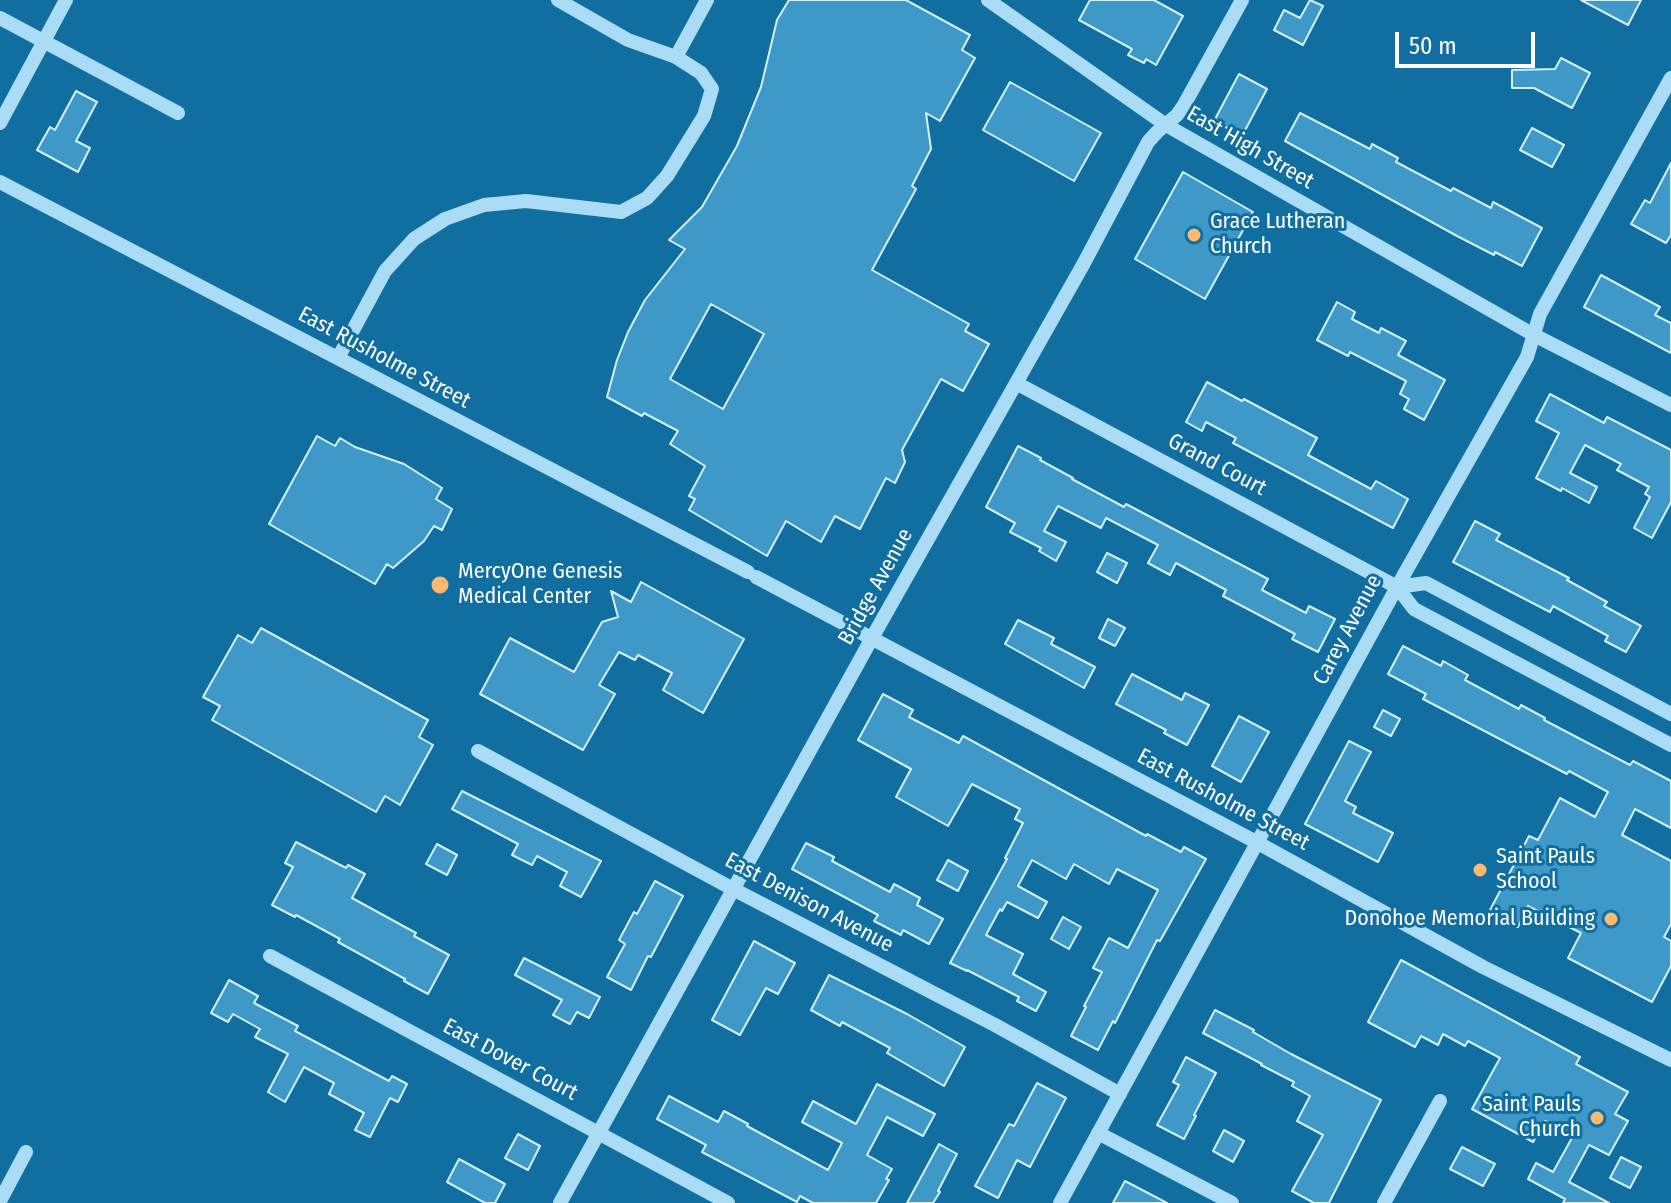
<!DOCTYPE html>
<html>
<head>
<meta charset="utf-8">
<style>
	body { margin:0 }
	#map { position:relative; width:1671px; height:1203px; overflow:hidden; background:#116ea1; font-family:"Fira Sans Condensed",sans-serif }
	canvas { display:block }
	.scale { position:absolute; left:1395px; top:32px; width:140px; height:36px; box-sizing:border-box; border:4px solid #fff; border-top:0; padding-left:10px; font-size:24px; line-height:28px; white-space:nowrap; color:#fff; -webkit-text-stroke:6px #116ea1; paint-order:stroke }
</style>
</head>
<body>
<div id="map">
<canvas width="1671" height="1203"></canvas>
<div class="scale">50 m</div>
</div>
<script>
const c = document.querySelector('canvas').getContext('2d');
c.lineJoin = 'round';
function fill(path, color) { c.fillStyle = color; c.fill(path, 'evenodd'); }
const shape = rows => new Path2D(rows.map(r => 'M' + r).join(''));
function strokePath(path, color, width, dash) { c.strokeStyle = color; c.lineWidth = width; c.lineCap = dash ? 'butt' : 'round'; c.setLineDash(dash || []); c.stroke(path); }
function write(font, color, halo, rows, align = 'center') {
  c.font = font + ' "Fira Sans Condensed",sans-serif'; c.lineWidth = 6; c.setLineDash([]); c.textBaseline = 'middle'; c.strokeStyle = halo; c.fillStyle = color; for (const [text, x, y, turn = 0] of rows) {
    c.save(); c.translate(x, y); c.rotate((+turn || 0) * Math.PI / 180); c.textAlign = isNaN(turn) ? turn : align; if (halo) c.strokeText(text, 0, 0); c.fillText(text, 0, 0); c.restore();
  }
}
const building = shape([
	[789,0,906,0,970,35,962,50,975,58,940,121,926,113,931,149,912,186,916,189,872,270,969,324,965,331,989,344,963,391,941,379,902,450,905,462,895,483,886,478,860,529,835,516,821,542,786,521,767,556,689,510,695,499,689,496,705,466,670,444,678,431,644,413,642,416,607,397,617,360,628,332,645,300,685,249,669,240,702,207,737,146,761,87,777,20,789,0],
	[711,304,764,334,723,409,670,379,711,304],
	[1090,0,1154,0,1183,16,1156,65,1146,59,1144,63,1128,55,1132,49,1079,20,1090,0],
	[1310,0,1323,6,1303,45,1274,30,1284,10,1300,18,1310,0],
	[1581,0,1641,0,1628,25,1581,0],
	[1561,58,1590,73,1572,108,1534,88,1512,88,1512,70,1555,69,1561,58],
	[1239,74,1267,89,1242,136,1214,121,1239,74],
	[1010,82,1101,133,1074,181,983,130,1010,82],
	[76,91,97,102,76,141,90,148,78,172,37,150,50,127,55,130,76,91],
	[1300,113,1370,149,1372,144,1398,158,1396,162,1451,191,1453,188,1491,208,1493,202,1542,228,1522,266,1495,252,1494,255,1457,236,1285,141,1300,113],
	[1532,128,1564,145,1552,167,1520,150,1532,128],
	[1671,163,1671,235,1666,243,1631,224,1645,200,1650,203,1671,163],
	[1183,172,1253,212,1205,299,1135,259,1183,172],
	[1601,275,1660,307,1655,315,1671,323,1671,353,1584,307,1601,275],
	[1337,302,1355,312,1352,319,1379,333,1381,328,1406,341,1398,355,1445,380,1424,420,1404,409,1409,399,1400,394,1406,381,1350,352,1348,356,1317,340,1337,302],
	[1207,382,1242,401,1244,399,1317,438,1308,455,1371,489,1376,481,1408,499,1393,528,1233,443,1236,438,1206,422,1202,431,1186,422,1207,382],
	[1550,394,1604,423,1607,417,1671,450,1671,502,1652,538,1634,528,1650,497,1645,494,1649,487,1617,470,1621,464,1585,445,1570,473,1597,487,1589,503,1562,488,1561,491,1536,478,1559,433,1536,421,1550,394],
	[317,436,335,446,340,438,355,447,404,464,442,488,436,499,452,509,442,530,434,526,424,541,393,568,387,564,375,584,269,524,317,436],
	[1018,446,1041,458,1040,460,1073,478,1072,479,1124,507,1126,504,1268,579,1262,590,1306,613,1309,606,1335,619,1318,652,1292,639,1295,634,1223,596,1226,590,1176,563,1170,575,1148,563,1158,545,1106,518,1101,528,1058,506,1044,531,1066,542,1056,561,1039,551,1041,548,1010,532,1015,523,986,507,1018,446],
	[1475,521,1500,534,1496,540,1569,578,1567,580,1607,602,1604,606,1641,626,1626,652,1605,641,1608,636,1553,606,1550,612,1453,562,1475,521],
	[1107,553,1127,563,1117,583,1097,572,1107,553],
	[641,582,744,639,703,713,663,690,672,673,638,655,635,660,619,652,599,685,615,694,583,750,480,694,510,638,574,672,602,622,618,617,611,591,631,602,641,582],
	[1108,619,1125,628,1115,646,1099,638,1108,619],
	[1018,620,1054,638,1051,644,1095,667,1084,688,1005,644,1018,620],
	[261,628,428,720,419,737,433,745,400,805,385,796,376,812,212,720,220,706,203,697,238,635,252,643,261,628],
	[1403,646,1441,666,1443,661,1468,675,1465,680,1519,709,1521,705,1545,718,1544,720,1630,765,1633,761,1671,781,1671,828,1635,809,1622,835,1671,861,1671,924,1664,937,1671,941,1671,966,1652,1002,1568,958,1581,933,1528,906,1518,927,1489,912,1529,836,1538,840,1560,798,1595,817,1608,792,1569,771,1567,774,1423,699,1426,694,1388,674,1403,646],
	[1132,674,1182,700,1185,693,1209,705,1187,745,1164,733,1166,730,1116,704,1132,674],
	[883,694,913,710,909,717,959,743,963,736,1146,836,1147,834,1181,852,1184,847,1206,859,1160,941,1157,940,1115,1023,1113,1021,1098,1050,1071,1036,1086,1007,1084,1006,1102,972,1093,968,1109,938,1128,948,1158,890,1117,869,1109,884,1074,864,1066,879,1032,860,1018,886,1047,902,1038,918,1007,902,1002,911,1000,909,986,935,1023,954,1013,974,1046,992,1036,1011,1017,1001,1019,997,967,970,967,971,950,963,1007,859,1005,858,1023,823,1015,819,1020,809,972,784,948,826,896,797,911,769,858,740,883,694],
	[1383,710,1400,719,1391,736,1374,727,1383,710],
	[1239,716,1269,732,1241,782,1212,766,1239,716],
	[1349,741,1371,752,1345,801,1356,807,1353,813,1393,833,1378,862,1305,824,1349,741],
	[462,791,601,861,581,897,560,886,567,872,537,856,532,865,512,855,518,844,452,809,462,791],
	[296,842,346,868,348,865,365,874,352,898,416,933,414,936,449,955,428,994,404,981,405,979,338,942,340,939,296,915,295,917,272,905,293,867,285,863,296,842],
	[806,843,834,857,832,861,890,892,894,884,920,898,917,905,943,919,929,944,903,930,901,935,874,921,878,915,792,869,806,843],
	[437,844,457,855,447,875,426,864,437,844],
	[948,860,968,871,958,891,937,880,948,860],
	[655,881,683,896,651,957,648,956,631,990,607,977,625,944,619,940,634,912,637,914,655,881],
	[1063,917,1081,927,1069,949,1051,939,1063,917],
	[754,941,795,963,778,994,766,988,740,1035,712,1020,754,941],
	[524,958,600,997,589,1018,577,1012,570,1024,553,1015,562,1000,515,975,524,958],
	[1401,960,1580,1057,1576,1064,1628,1092,1615,1114,1628,1121,1609,1155,1589,1145,1569,1182,1609,1203,1563,1203,1565,1199,1528,1179,1536,1163,1553,1172,1573,1136,1545,1121,1533,1142,1472,1109,1500,1058,1468,1041,1465,1046,1443,1034,1438,1045,1421,1036,1415,1047,1368,1022,1401,960],
	[829,975,907,1014,965,1047,944,1086,887,1053,890,1048,842,1022,840,1026,811,1010,829,975],
	[229,980,258,996,254,1003,298,1026,295,1031,389,1081,392,1076,407,1084,398,1102,390,1098,370,1137,355,1130,364,1113,329,1094,334,1083,304,1067,285,1102,268,1092,288,1054,255,1037,260,1029,233,1014,228,1022,211,1013,229,980],
	[1215,1010,1254,1030,1253,1032,1291,1054,1381,1100,1329,1203,1314,1203,1292,1191,1323,1135,1297,1121,1310,1096,1292,1086,1294,1082,1261,1065,1262,1064,1203,1033,1215,1010],
	[1186,1057,1216,1073,1194,1115,1196,1116,1184,1139,1157,1125,1179,1085,1173,1082,1186,1057],
	[1037,1083,1066,1098,1030,1167,1017,1160,998,1198,975,1186,1009,1124,1014,1126,1037,1083],
	[877,1084,935,1114,923,1136,887,1117,867,1155,892,1169,886,1179,889,1180,876,1203,813,1203,800,1196,797,1202,702,1152,706,1145,657,1119,669,1096,718,1122,724,1111,748,1124,747,1126,828,1170,842,1143,802,1122,813,1101,856,1124,877,1084],
	[1224,1130,1244,1141,1233,1162,1213,1151,1224,1130],
	[518,1134,540,1146,528,1170,505,1158,518,1134],
	[939,1144,957,1154,938,1191,940,1192,933,1203,907,1203,939,1144],
	[1462,1147,1495,1164,1483,1186,1450,1169,1462,1147],
	[1621,1157,1641,1167,1630,1188,1610,1178,1621,1157],
	[459,1159,505,1184,495,1203,485,1203,447,1182,459,1159],
	[1125,1181,1167,1203,1113,1203,1125,1181]
]);
fill(building, '#3e99c9');
strokePath(building, '#d3f0fe', 2);
strokePath(shape([
	[558,0,628,40,676,57],
	[988,0,1166,125,1534,335,1671,405],
	[0,18,178,113],
	[0,123,66,0],
	[0,182,748,572],
	[338,358,385,271,414,239,445,219,484,205,526,201,621,212,647,198,667,176,704,116,712,89,701,73,676,57,707,0],
	[1016,383,1397,587,1414,609,1671,745],
	[756,577,1258,843,1483,967,1671,1060],
	[1397,587,1426,583,1671,714],
	[478,751,733,889,995,1025,1120,1094],
	[270,956,728,1203],
	[1098,1133,1232,1203],
	[0,1201,26,1152],
	[560,1203,872,638,1084,263,1148,142,1157,132,1177,115,1184,105,1242,0],
	[1060,1203,1397,587,1527,357,1540,314,1671,78],
	[1384,1203,1440,1101]
]), '#aadcf5', 14);
for (const [x, y, r, color] of [
	[1194,235,8,"#ffb86f"],
	[440,585,10,"#ffb86f"],
	[1480,870,8,"#ffb86f"],
	[1611,919,8,"#ffb86f"],
	[1597,1118,8,"#ffb86f"]
]) { const dot = new Path2D(); dot.arc(x, y, r, 0, 2 * Math.PI); c.fillStyle = color; c.fill(dot); strokePath(dot, '#116ea1', 3); }
write('22px', '#fff', '#116ea1', [
	["East High Street",1250,148,30],
	["East Rusholme Street",384,358,28],
	["Grand Court",1217,465,28],
	["Bridge Avenue",876,587,-61],
	["Carey Avenue",1348,630,-62],
	["East Rusholme Street",1223,800,28],
	["East Denison Avenue",809,903,28],
	["East Dover Court",510,1060,28]
]);
write('22px', '#fff', '#116ea1', [
	["Grace Lutheran",1210,222],
	["Church",1210,247],
	["MercyOne Genesis",458,572],
	["Medical Center",458,597],
	["Saint Pauls",1496,857],
	["School",1496,882],
	["Donohoe Memorial Building",1595,919,"right"],
	["Saint Pauls",1581,1105,"right"],
	["Church",1581,1130,"right"]
], 'left');
</script>
</body>
</html>
